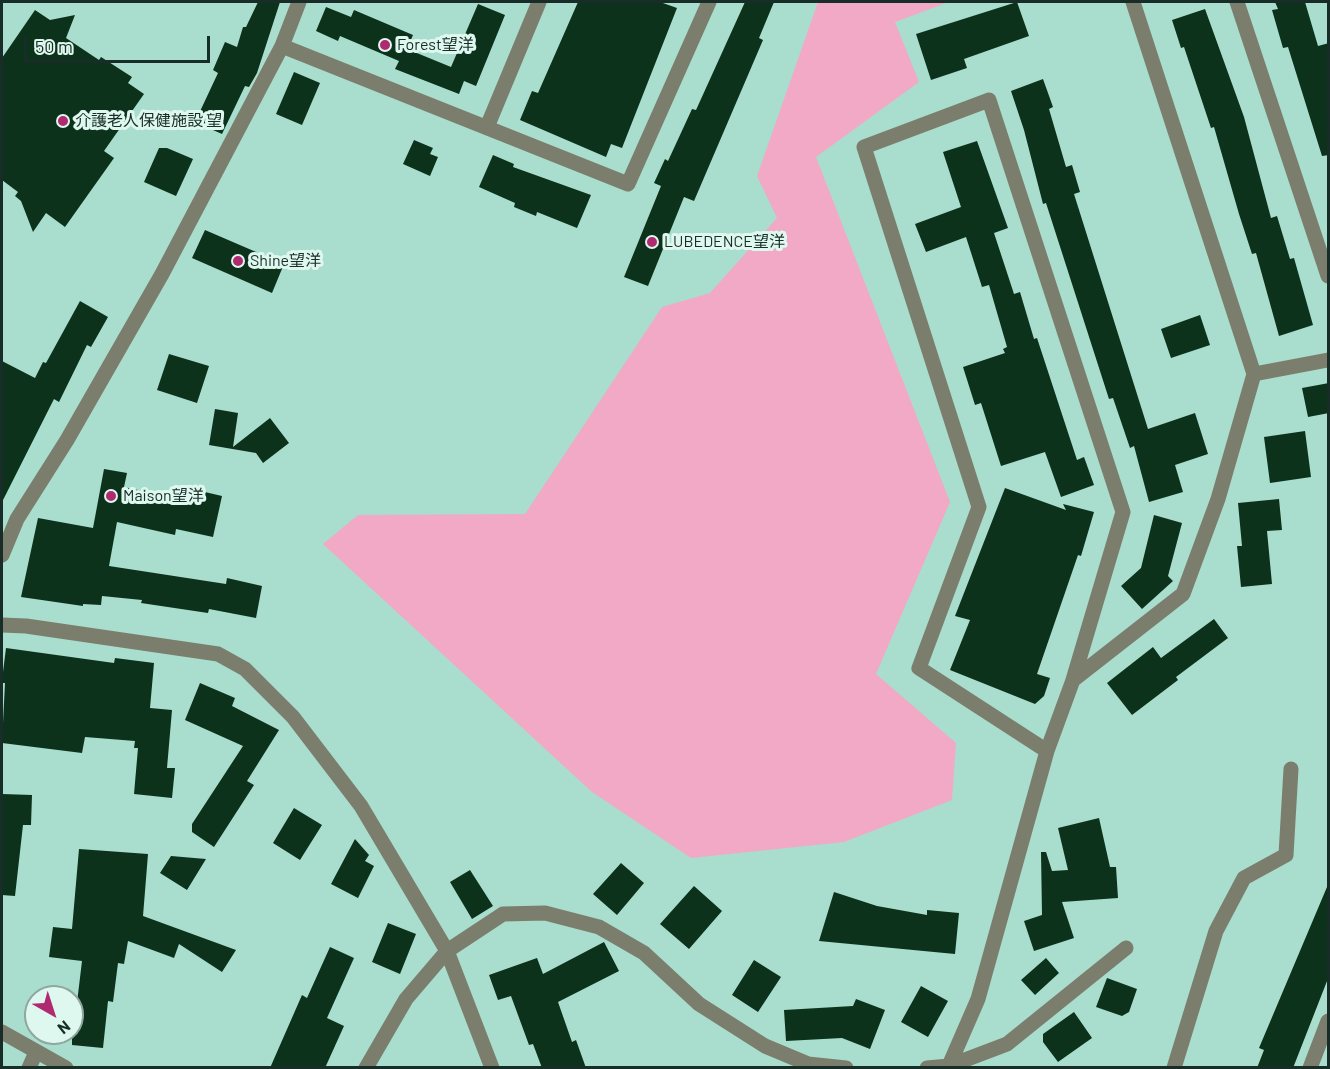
<!DOCTYPE html>
<html>
<head>
<meta charset="utf-8">
<style>
	body { margin:0 }
	#map { position:relative; width:1330px; height:1069px; overflow:hidden; background:#a9ddcd; font-family:Barlow,sans-serif }
	canvas { display:block }
	.frame { position:absolute; inset:0; border:3px solid #182d27; pointer-events:none }
	.north { position:absolute; left:24px; top:985px; width:60px; height:60px; box-sizing:border-box; background:#def8ef; border:2px solid #8fa79f; border-radius:50%; rotate:141deg; font-size:16px; font-weight:700; line-height:24px; text-align:center; color:#182d27 }
	.north::after { content:''; display:block; margin:auto; width:21px; height:27px; background:#b02a70; clip-path:polygon(50% 0,100% 100%,50% 72%,0 100%) }
	.scale { position:absolute; left:24px; top:36px; width:186px; height:27px; box-sizing:border-box; border:3px solid #182d27; border-top:0; padding-left:8px; font-size:18px; line-height:21px; white-space:nowrap; color:#182d27; -webkit-text-stroke:4px #def8ef; paint-order:stroke }
</style>
</head>
<body>
<div id="map">
<canvas width="1330" height="1069"></canvas>
<div class="frame"></div>
<div class="north">N</div>
<div class="scale">50 m</div>
</div>
<script>
const c = document.querySelector('canvas').getContext('2d');
c.lineJoin = 'round';
function fill(path, color) { c.fillStyle = color; c.fill(path, 'evenodd'); }
const shape = rows => new Path2D(rows.map(r => 'M' + r).join(''));
function strokePath(path, color, width, dash) { c.strokeStyle = color; c.lineWidth = width; c.lineCap = dash ? 'butt' : 'round'; c.setLineDash(dash || []); c.stroke(path); }
function write(font, color, halo, rows, align = 'center') {
  c.font = font + ' Barlow,"Noto Sans JP",sans-serif'; c.lineWidth = 6; c.setLineDash([]); c.textBaseline = 'middle'; c.strokeStyle = halo; c.fillStyle = color; for (const [text, x, y, turn = 0] of rows) {
    c.save(); c.translate(x, y); c.rotate((+turn || 0) * Math.PI / 180); c.textAlign = isNaN(turn) ? turn : align; if (halo) c.strokeText(text, 0, 0); c.fillText(text, 0, 0); c.restore();
  }
}
fill(shape([
	[818,2,949,2,895,22,919,82,816,157,950,502,876,674,956,743,952,800,844,842,691,858,592,792,323,544,358,515,525,514,662,307,710,293,777,218,757,176]
]), '#f2a9c6');
fill(shape([
	[258,2,280,2,257,73,249,87,245,86,222,134,195,122,218,73,213,70,225,42,237,47,243,27,246,27],
	[578,2,660,2,677,8,622,148,611,144,606,157,520,120,532,91,538,93],
	[745,2,774,2,759,38,763,40,694,201,684,197,648,286,624,277,661,186,654,183,665,159,668,161,692,109,696,110],
	[1017,2,1029,36,964,59,967,68,931,80,916,34],
	[1275,2,1305,2,1318,46,1329,43,1329,155,1322,156,1288,47,1283,48,1272,10,1278,9],
	[478,4,505,15,476,86,464,81,459,94,395,69,399,61,340,36,338,41,316,31,326,7,351,17,354,10,413,35,407,49,451,67],
	[1205,9,1244,117,1271,218,1277,216,1290,259,1294,258,1313,325,1279,336,1256,253,1252,254,1239,214,1214,127,1211,128,1184,47,1181,48,1172,20],
	[35,10,50,20,75,15,66,38,99,60,101,57,132,77,128,83,144,94,104,151,114,158,65,227,46,213,33,232,21,201,15,196,18,192,2,180,2,58],
	[294,72,320,83,302,125,276,114],
	[1043,79,1053,107,1049,109,1066,167,1072,165,1080,192,1074,194,1148,429,1195,413,1208,454,1175,465,1183,492,1149,502,1134,446,1130,448,1113,398,1109,399,1046,203,1043,204,1024,130,1011,91],
	[414,140,433,148,430,154,438,157,430,176,403,164],
	[977,141,1008,228,994,233,1014,294,1020,292,1034,339,1037,338,1077,460,1084,457,1094,485,1061,497,1045,452,1001,466,981,403,975,405,963,367,1005,353,1003,349,1007,347,989,285,982,287,966,237,926,252,915,224,961,207,943,152],
	[159,148,167,148,193,159,176,196,144,182],
	[493,155,514,164,513,167,591,195,577,228,537,212,536,216,514,207,515,203,479,187],
	[205,230,284,264,272,293,192,258],
	[80,301,108,317,91,347,87,345,59,402,54,399,2,502,2,361,35,378,43,362,46,363],
	[1200,315,1210,345,1171,358,1161,329],
	[169,354,209,366,197,403,157,390],
	[1329,383,1329,413,1308,417,1302,388],
	[215,409,238,413,233,447,270,418,289,443,263,463,256,453,209,445],
	[1305,431,1311,477,1270,483,1264,437],
	[104,469,127,473,124,487,189,501,192,489,222,496,213,537,176,529,175,535,117,522,109,566,226,584,227,578,262,586,256,618,209,609,208,613,141,603,142,600,102,596,101,605,83,604,83,606,21,597,38,518,93,528],
	[1005,488,1066,510,1063,504,1094,512,1081,556,1078,555,1037,674,1050,678,1044,696,1035,704,950,670,970,620,955,616],
	[1279,499,1282,530,1267,531,1272,584,1241,587,1237,546,1242,546,1238,503],
	[1154,515,1182,523,1168,576,1173,581,1142,609,1121,586,1141,568],
	[1214,619,1228,638,1176,677,1178,680,1132,715,1107,683,1153,647,1161,658],
	[6,648,114,663,115,658,154,663,150,708,172,710,167,768,175,768,172,798,134,794,138,748,134,748,135,741,85,737,82,753,2,743,5,683,2,683,2,680],
	[200,683,235,698,232,706,279,730,247,781,254,785,214,847,192,832,192,824,243,746,185,720],
	[2,794,32,795,31,825,23,825,15,896,2,895],
	[294,808,322,825,300,860,273,843],
	[1099,818,1110,867,1116,867,1118,898,1062,902,1074,938,1034,951,1024,921,1042,915,1041,852,1046,852,1052,871,1068,870,1058,828],
	[355,839,369,855,365,861,374,866,358,898,331,884],
	[79,849,148,854,143,916,236,950,222,972,179,944,174,958,128,941,124,964,118,963,113,1002,108,1001,103,1048,72,1045,72,1010,76,1011,82,961,49,957,53,927,72,929],
	[171,856,206,859,187,890,160,873],
	[621,863,644,883,617,915,593,894],
	[470,870,493,906,472,919,450,882],
	[694,886,722,911,689,949,660,924],
	[1327,887,1329,976,1293,1068,1257,1068,1264,1050,1259,1048],
	[834,892,877,906,927,915,927,910,959,913,955,954,819,941],
	[388,923,416,934,400,974,372,962],
	[604,942,619,971,558,1002,572,1042,576,1040,586,1068,542,1068,533,1044,529,1045,511,996,498,1000,489,975,537,958,543,974],
	[330,947,354,958,327,1018,344,1026,325,1068,270,1068,302,995,307,998],
	[1046,958,1059,973,1035,995,1021,980],
	[754,960,781,977,758,1012,732,995],
	[1107,978,1137,989,1129,1012,1122,1016,1096,1007],
	[921,986,948,1001,928,1037,901,1022],
	[856,999,885,1010,870,1049,842,1038,786,1041,784,1010,853,1006],
	[1074,1012,1092,1038,1058,1062,1043,1042,1043,1034]
]), '#0c321b');
strokePath(shape([
	[1237,2,1328,276],
	[282,46,628,184,709,2],
	[487,127,539,2],
	[1254,374,1328,360],
	[2,555,17,519,67,440,162,274,282,46,299,2],
	[2,625,26,626,218,654,245,669,293,717,361,806,447,951,492,1068],
	[1073,680,1183,594,1218,499,1254,374,1133,2],
	[2,1032,66,1068],
	[29,1068,36,1052],
	[366,1068,406,999,447,951,503,914,545,913,599,927,644,953,699,1004,765,1046,808,1064,846,1068],
	[927,1068,949,1066,1007,1044,1126,948],
	[948,1068,978,999,1047,751,1073,680,1123,512,989,100,864,147,979,507,919,668,1047,751],
	[1174,1068,1216,931,1244,878,1286,855,1291,769],
	[1310,1068,1328,1021]
]), '#7b7e6c', 15);
for (const [x, y, r, color] of [
	[385,45,6,"#b02a70"],
	[63,121,6,"#b02a70"],
	[652,242,6,"#b02a70"],
	[238,261,6,"#b02a70"],
	[111,496,6,"#b02a70"]
]) { const dot = new Path2D(); dot.arc(x, y, r, 0, 2 * Math.PI); c.fillStyle = color; c.fill(dot); strokePath(dot, '#def8ef', 2); }
write('16px', '#182d27', '#def8ef', [
	["Forest望洋",397,45],
	["介護老人保健施設 望",75,121],
	["LUBEDENCE望洋",664,242],
	["Shine望洋",250,261],
	["Maison望洋",123,496]
], 'left');
</script>
</body>
</html>
